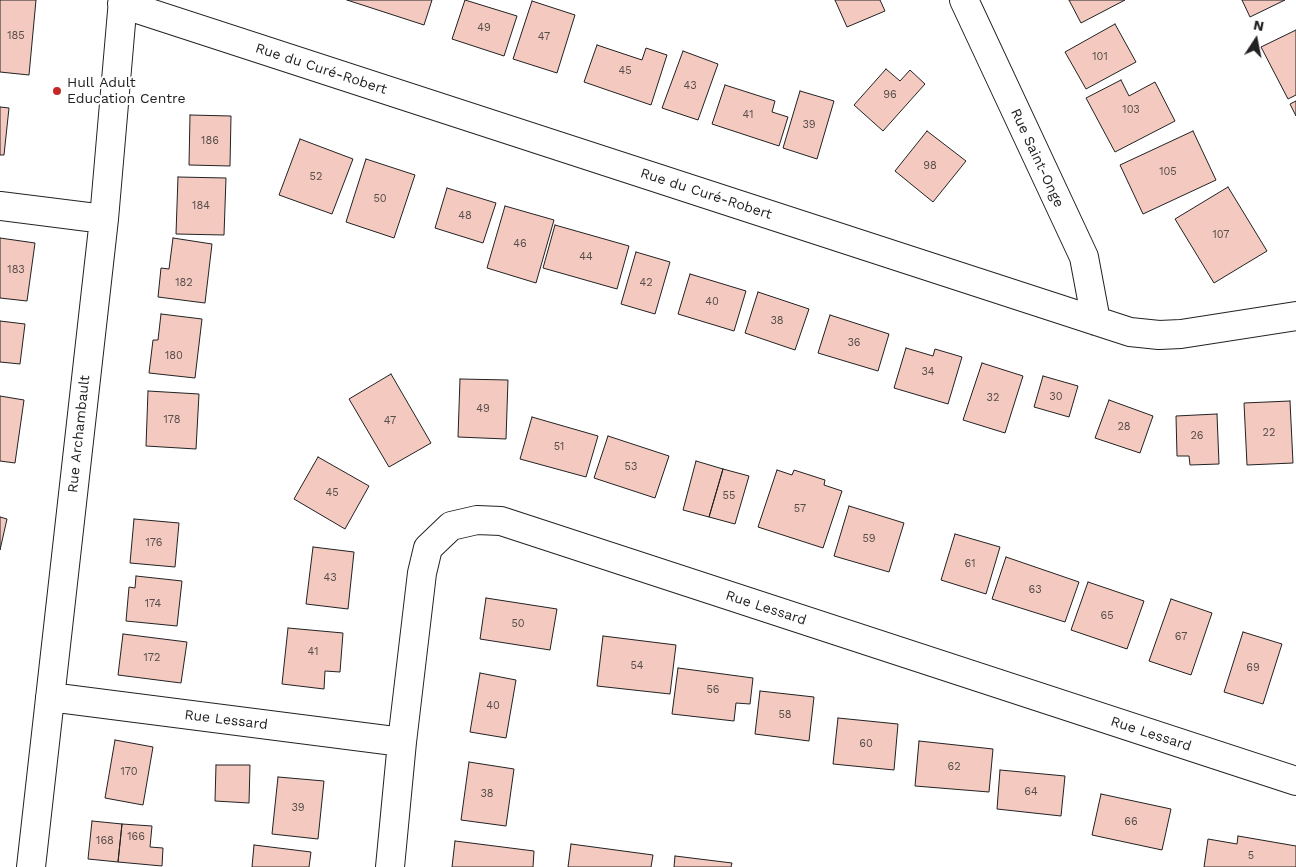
<!DOCTYPE html>
<html>
<head>
<meta charset="utf-8">
<style>
	body { margin:0 }
	#map { position:relative; width:1296px; height:867px; overflow:hidden; background:#fff; font-family:"Work Sans",sans-serif }
	canvas { display:block }
	.north { position:absolute; left:1231px; top:15px; width:50px; height:50px; -webkit-text-stroke:4px #fff; paint-order:stroke; rotate:11deg; font-size:14px; font-weight:700; line-height:20px; text-align:center; color:#222 }
	.north::after { content:''; display:block; margin:auto; width:18px; height:22px; background:#222; clip-path:polygon(50% 0,100% 100%,50% 72%,0 100%) }
</style>
</head>
<body>
<div id="map">
<canvas width="1296" height="867"></canvas>
<div class="north">N</div>
</div>
<script>
const c = document.querySelector('canvas').getContext('2d');
c.lineJoin = 'round';
function fill(path, color) { c.fillStyle = color; c.fill(path, 'evenodd'); }
const shape = rows => new Path2D(rows.map(r => 'M' + r).join(''));
function strokePath(path, color, width, dash) { c.strokeStyle = color; c.lineWidth = width; c.lineCap = dash ? 'butt' : 'round'; c.setLineDash(dash || []); c.stroke(path); }
function write(font, color, halo, rows, align = 'center') {
  c.font = font + ' "Work Sans",sans-serif'; c.lineWidth = 4; c.setLineDash([]); c.textBaseline = 'middle'; c.strokeStyle = halo; c.fillStyle = color; for (const [text, x, y, turn = 0] of rows) {
    c.save(); c.translate(x, y); c.rotate((+turn || 0) * Math.PI / 180); c.textAlign = isNaN(turn) ? turn : align; if (halo) c.strokeText(text, 0, 0); c.fillText(text, 0, 0); c.restore();
  }
}
const building = shape([
	[0,0,36,0,29,75,0,72,0,0],
	[347,0,432,0,424,25,347,0],
	[465,0,517,16,504,56,452,39,465,0],
	[835,0,880,0,885,11,847,27,835,0],
	[1069,0,1125,0,1081,23,1069,0],
	[1242,0,1285,0,1250,17,1242,0],
	[532,1,575,15,557,73,513,59,532,1],
	[1115,24,1136,62,1086,89,1065,52,1115,24],
	[1296,30,1296,95,1288,99,1261,47,1296,30],
	[597,45,642,60,646,48,667,55,651,105,584,82,597,45],
	[683,51,718,64,698,120,662,108,683,51],
	[886,69,900,81,910,70,925,84,883,131,854,105,886,69],
	[1121,80,1129,96,1155,82,1175,121,1115,152,1086,98,1121,80],
	[725,85,775,101,772,112,788,117,779,146,712,124,725,85],
	[800,91,834,101,817,159,783,148,800,91],
	[1296,101,1296,116,1290,104,1296,101],
	[0,107,9,108,4,155,0,155,0,107],
	[190,115,231,116,230,166,189,165,190,115],
	[927,131,966,161,933,202,895,171,927,131],
	[1193,131,1216,180,1143,214,1120,165,1193,131],
	[300,139,353,159,332,214,279,195,300,139],
	[366,159,415,175,394,238,346,222,366,159],
	[178,177,226,178,224,235,176,234,178,177],
	[1228,187,1267,251,1214,283,1175,219,1228,187],
	[447,188,496,203,483,243,435,228,447,188],
	[505,206,554,220,536,283,487,268,505,206],
	[555,225,629,246,617,289,543,268,555,225],
	[0,238,35,243,27,301,0,298,0,238],
	[173,238,212,244,205,303,158,297,161,268,169,269,173,238],
	[636,252,670,262,655,314,621,304,636,252],
	[690,274,746,291,734,331,678,314,690,274],
	[758,292,809,309,795,350,745,333,758,292],
	[161,314,202,319,195,378,149,373,153,340,158,340,161,314],
	[830,315,889,334,878,371,818,353,830,315],
	[0,321,25,324,20,364,0,362,0,321],
	[906,348,933,356,935,349,962,357,948,404,894,388,906,348],
	[982,363,1023,376,1005,433,963,420,982,363],
	[391,374,431,443,389,467,349,399,391,374],
	[1043,376,1078,386,1069,417,1034,407,1043,376],
	[460,379,508,380,506,439,458,437,460,379],
	[148,391,199,394,196,449,146,446,148,391],
	[0,396,24,400,15,463,0,461,0,396],
	[1109,400,1153,416,1140,453,1095,438,1109,400],
	[1290,401,1293,463,1247,465,1244,403,1290,401],
	[1217,414,1219,464,1190,465,1189,456,1177,456,1176,416,1217,414],
	[532,417,598,436,586,477,520,459,532,417],
	[608,436,669,456,655,498,594,478,608,436],
	[318,457,369,486,345,529,294,499,318,457],
	[696,461,723,469,709,517,683,510,696,461],
	[723,469,749,476,735,524,709,517,723,469],
	[777,470,792,475,794,470,825,480,824,485,842,491,823,548,758,527,777,470],
	[849,506,904,523,889,572,834,556,849,506],
	[0,517,7,519,0,550,0,517],
	[134,519,179,523,175,567,130,563,134,519],
	[955,534,1000,547,986,594,941,580,955,534],
	[313,547,354,552,348,609,306,604,313,547],
	[1006,557,1079,582,1065,622,992,599,1006,557],
	[136,576,182,581,177,626,126,621,129,587,135,588,136,576],
	[1088,582,1144,601,1127,649,1071,630,1088,582],
	[486,598,557,609,550,650,480,639,486,598],
	[1171,599,1212,613,1191,675,1149,661,1171,599],
	[288,628,343,633,340,672,325,671,324,689,282,684,288,628],
	[1243,632,1282,644,1263,704,1224,692,1243,632],
	[123,634,187,642,181,683,118,675,123,634],
	[603,636,676,645,670,694,597,686,603,636],
	[678,668,753,678,750,704,736,703,734,721,672,714,678,668],
	[480,673,516,680,506,738,470,732,480,673],
	[760,691,814,697,809,741,755,734,760,691],
	[838,718,898,724,894,770,833,764,838,718],
	[115,740,153,747,143,805,105,798,115,740],
	[919,741,993,749,989,792,915,786,919,741],
	[469,762,514,769,506,826,461,820,469,762],
	[216,765,250,765,249,803,215,801,216,765],
	[1000,770,1065,776,1061,816,997,809,1000,770],
	[278,777,324,781,318,839,272,834,278,777],
	[1101,794,1171,809,1162,850,1092,835,1101,794],
	[92,821,122,824,118,862,88,859,92,821],
	[122,824,152,826,150,847,163,848,162,866,118,862,122,824],
	[1238,836,1296,846,1296,867,1204,867,1208,839,1237,844,1238,836],
	[455,841,534,851,533,867,452,867,455,841],
	[571,844,653,855,651,867,568,867,571,844],
	[254,845,311,852,309,867,252,867,254,845],
	[675,856,732,863,731,867,674,867,675,856]
]);
fill(building, '#f3c9c0');
strokePath(building, '#222', 1);
const minor = shape([
	[964,0,1084,257,1096,321],
	[122,4,1130,332,1159,335,1181,334,1296,316],
	[0,206,104,219],
	[50,697,402,742,390,867],
	[402,742,422,573,428,548,451,526,477,520,501,521,1296,781],
	[31,867,104,219,123,0]
]);
strokePath(minor, '#222', 30);
strokePath(minor, '#fff', 28);
for (const [x, y, r, color] of [
	[57,91,5,"#c62828"]
]) { const dot = new Path2D(); dot.arc(x, y, r, 0, 2 * Math.PI); c.fillStyle = color; c.fill(dot); strokePath(dot, '#fff', 2); }
write('11px', '#564c4a', null, [
	["49",484,28],
	["185",16,36],
	["47",544,37],
	["101",1100,57],
	["45",625,71],
	["43",690,86],
	["96",890,95],
	["103",1131,110],
	["41",748,115],
	["39",809,125],
	["186",210,141],
	["98",930,166],
	["105",1168,172],
	["52",316,177],
	["50",380,199],
	["184",201,206],
	["48",465,216],
	["107",1221,235],
	["46",520,244],
	["44",586,257],
	["183",16,270],
	["182",184,283],
	["42",646,283],
	["40",712,302],
	["38",777,321],
	["36",854,343],
	["180",174,356],
	["34",928,372],
	["30",1056,397],
	["32",993,398],
	["49",483,409],
	["178",172,420],
	["47",390,421],
	["28",1124,427],
	["22",1269,433],
	["26",1197,436],
	["51",559,447],
	["53",631,467],
	["45",332,493],
	["55",729,496],
	["57",800,509],
	["59",869,539],
	["176",154,543],
	["61",970,564],
	["43",330,578],
	["63",1035,590],
	["174",153,604],
	["65",1107,616],
	["50",518,624],
	["67",1181,637],
	["41",313,652],
	["172",152,658],
	["54",637,666],
	["69",1253,668],
	["56",713,690],
	["40",493,706],
	["58",785,715],
	["60",866,744],
	["62",954,767],
	["170",129,772],
	["64",1031,792],
	["38",487,794],
	["39",298,808],
	["66",1131,822],
	["166",136,837],
	["168",105,841],
	["5",1251,856]
]);
write('14px', '#222', '#fff', [
	["Rue du Curé-Robert",321,69,18],
	["Rue Saint-Onge",1037,158,65],
	["Rue du Curé-Robert",706,194,18],
	["Rue Archambault",79,434,-84],
	["Rue Lessard",766,608,18],
	["Rue Lessard",226,720,7],
	["Rue Lessard",1151,734,18]
]);
write('14px', '#222', '#fff', [
	["Hull Adult",67,83],
	["Education Centre",67,99]
], 'left');
</script>
</body>
</html>
